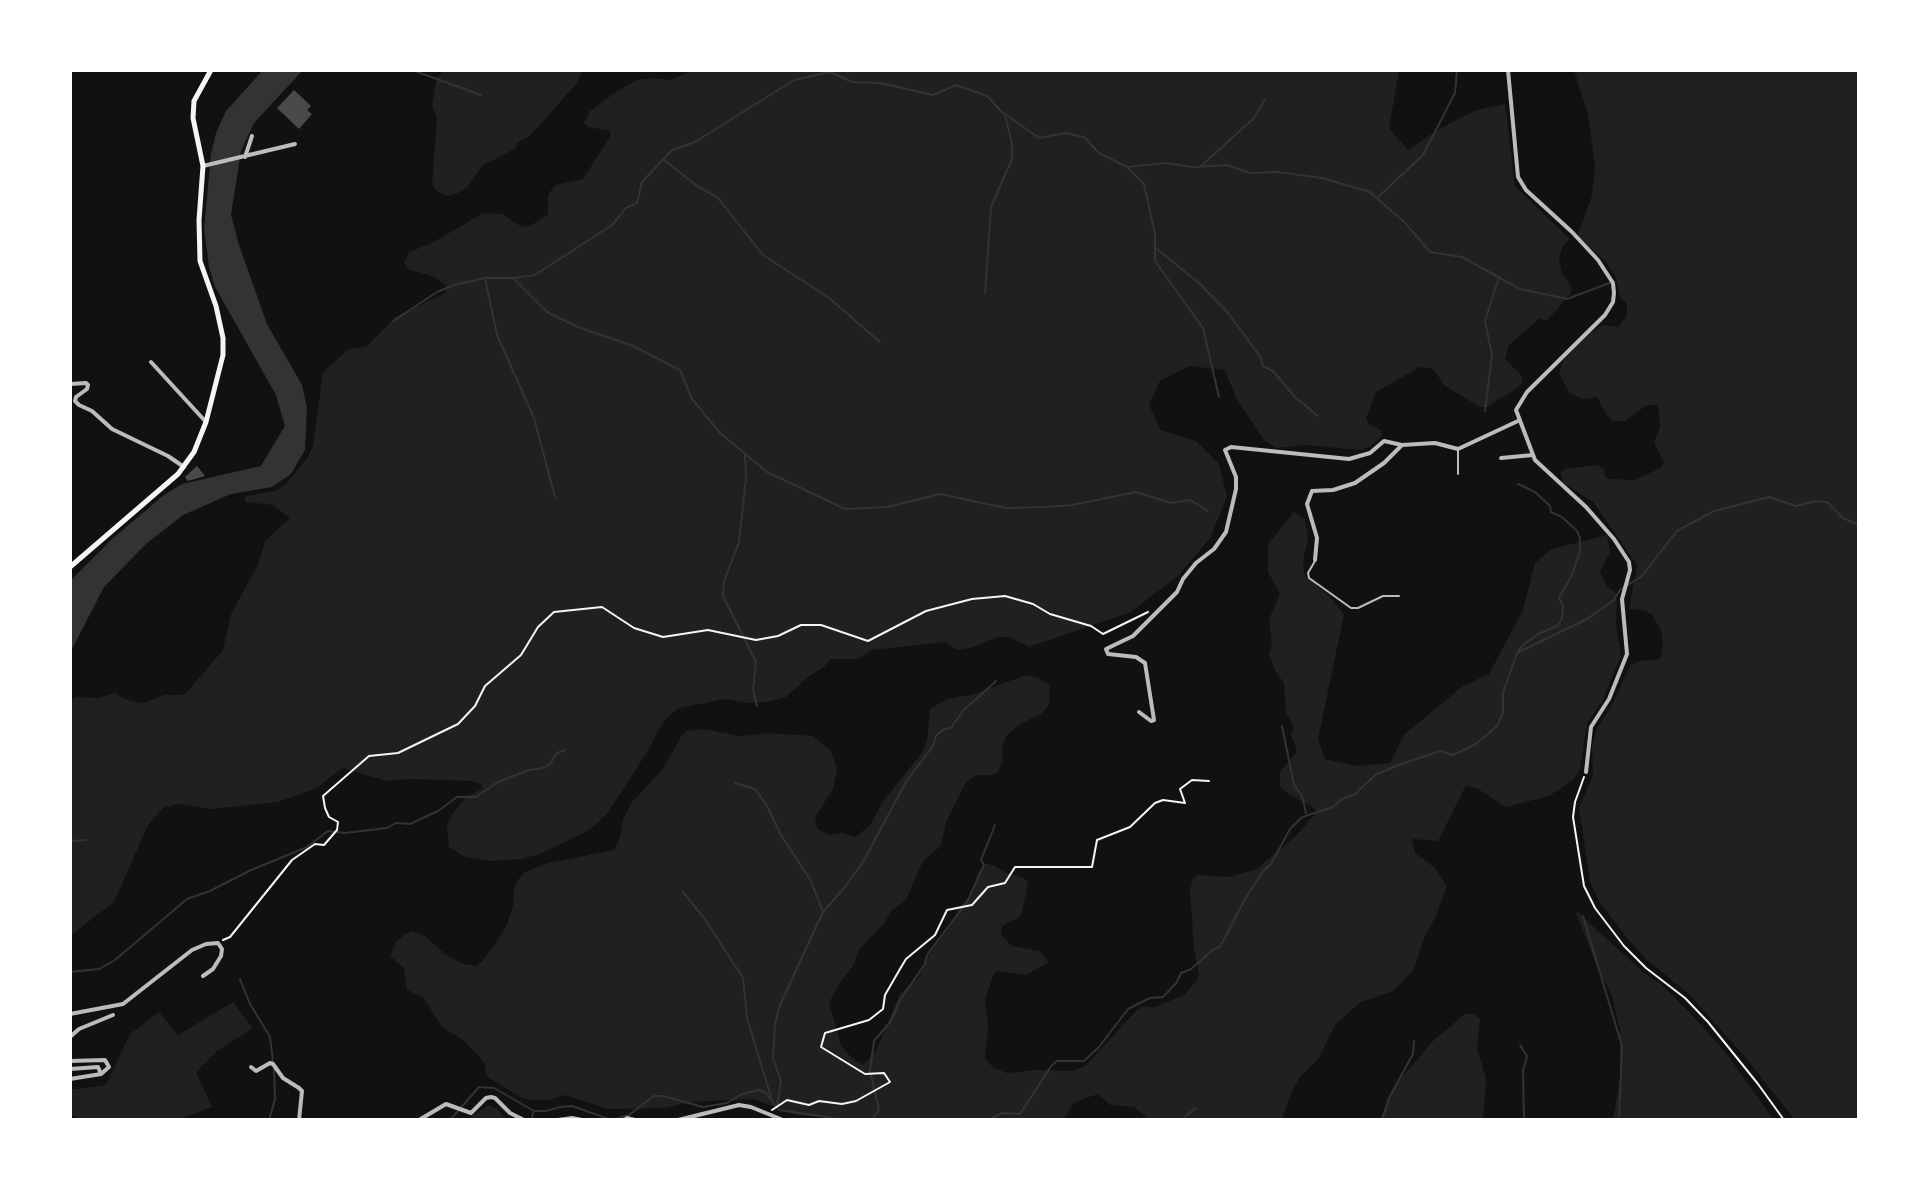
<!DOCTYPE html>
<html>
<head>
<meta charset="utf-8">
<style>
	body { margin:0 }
	#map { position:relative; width:1929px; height:1190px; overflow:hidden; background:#111; font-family:"PT Sans",sans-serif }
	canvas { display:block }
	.frame { position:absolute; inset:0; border:72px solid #fff; pointer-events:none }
</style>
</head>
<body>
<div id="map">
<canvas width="1929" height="1190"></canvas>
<div class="frame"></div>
</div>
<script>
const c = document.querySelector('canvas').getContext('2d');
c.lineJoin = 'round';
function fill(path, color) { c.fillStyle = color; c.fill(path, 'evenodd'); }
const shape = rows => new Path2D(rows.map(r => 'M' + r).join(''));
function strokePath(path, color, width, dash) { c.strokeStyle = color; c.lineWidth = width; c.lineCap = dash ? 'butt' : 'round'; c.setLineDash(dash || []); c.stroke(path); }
fill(shape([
	[443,70,581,70,581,73,577,83,530,136,517,143,516,148,482,166,467,187,458,193,448,196,437,192,432,184,437,118,432,105,437,78],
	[693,70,1399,70,1389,128,1408,150,1441,128,1474,111,1505,104,1515,186,1570,239,1562,247,1559,259,1562,274,1571,286,1571,293,1551,316,1546,321,1540,318,1509,345,1505,359,1522,376,1522,383,1517,388,1487,407,1480,407,1445,386,1433,369,1420,367,1376,392,1366,418,1368,423,1382,431,1382,436,1371,446,1362,450,1305,445,1276,448,1264,440,1236,398,1225,370,1189,366,1160,381,1149,405,1161,430,1196,441,1219,464,1227,497,1210,538,1179,575,1131,612,1029,647,1010,637,997,637,974,647,957,650,945,642,872,650,858,659,830,659,824,667,808,677,786,697,767,702,748,703,725,699,679,708,667,718,658,731,649,749,607,814,588,831,537,855,521,859,489,861,465,857,449,847,447,825,451,816,466,797,482,789,481,784,472,781,411,779,387,781,342,768,317,788,278,802,211,809,178,804,163,808,148,825,114,902,70,936,70,701,75,697,98,698,115,693,127,700,143,703,165,695,182,695,187,692,223,650,231,614,258,565,265,541,290,518,273,505,245,502,246,496,275,491,285,485,308,457,313,446,323,372,349,349,366,347,396,317,445,293,446,286,435,277,408,269,404,263,409,252,432,243,483,213,502,214,522,227,533,224,548,214,548,195,555,185,583,179,610,137,610,131,589,127,584,123,590,111,620,89,637,80,654,78,671,80],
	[1574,70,1859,70,1859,1120,1795,1120,1746,1058,1688,993,1647,960,1628,939,1599,901,1590,882,1579,808,1593,775,1592,747,1597,728,1611,707,1630,666,1639,661,1660,659,1663,644,1661,630,1652,615,1645,610,1629,609,1637,565,1593,502,1564,483,1560,474,1564,469,1598,465,1604,469,1604,475,1609,479,1634,480,1661,468,1664,462,1654,443,1660,427,1658,405,1647,405,1625,421,1613,421,1606,414,1597,397,1583,399,1570,393,1559,374,1563,361,1589,334,1602,325,1619,327,1627,315,1627,304,1620,297,1615,275,1605,261,1577,237,1592,196,1595,167,1588,114],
	[1294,512,1305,519,1308,538,1303,561,1304,574,1330,597,1344,615,1318,739,1325,759,1356,766,1390,763,1404,735,1463,686,1489,674,1523,610,1535,563,1552,549,1607,535,1610,553,1600,571,1607,586,1617,594,1616,624,1621,656,1602,702,1587,723,1580,769,1573,780,1549,796,1506,807,1478,789,1466,785,1438,841,1412,839,1415,853,1435,868,1447,886,1435,918,1425,936,1413,971,1393,991,1361,1002,1335,1025,1319,1058,1299,1078,1289,1098,1282,1120,1155,1119,1147,1118,1134,1107,1110,1105,1098,1094,1075,1102,1063,1120,866,1120,796,1115,753,1099,693,1102,664,1108,608,1109,565,1095,549,1100,531,1100,520,1097,491,1079,486,1074,484,1062,463,1040,442,1027,423,997,407,990,404,968,390,956,396,942,405,934,412,931,425,936,445,954,463,964,476,966,482,962,505,929,513,906,514,888,520,877,525,872,545,864,614,850,620,838,623,819,632,802,662,770,682,735,687,731,703,729,741,736,768,733,813,736,831,751,837,770,833,789,815,817,817,829,829,835,842,833,855,837,870,825,884,800,921,754,927,741,930,709,947,699,974,694,1026,675,1039,678,1050,685,1049,705,1041,714,1020,724,1007,735,1002,747,1003,761,998,772,992,775,976,775,966,782,946,822,941,846,923,861,906,900,892,911,882,926,860,948,853,966,839,984,829,1003,841,1045,851,1057,863,1065,876,1051,900,994,920,976,927,958,955,920,958,908,973,893,977,874,986,864,993,865,1004,872,1024,878,1028,883,1022,913,1018,918,1002,926,1001,932,1003,937,1012,946,1040,951,1049,962,1026,975,997,971,993,976,985,1001,988,1026,985,1059,994,1068,1007,1073,1036,1070,1071,1071,1084,1067,1136,1011,1142,1007,1155,1007,1184,995,1197,980,1199,974,1194,949,1190,891,1193,878,1199,875,1228,877,1255,870,1296,836,1316,813,1314,808,1288,794,1280,786,1280,772,1297,751,1291,734,1294,728,1286,712,1284,683,1276,672,1269,655,1272,643,1269,619,1280,594,1268,572,1268,544],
	[1575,910,1644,973,1661,984,1692,1015,1726,1053,1774,1120,1613,1120,1620,1078,1620,1031,1611,993,1597,967],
	[233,1002,253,1028,217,1051,196,1072,212,1107,177,1120,77,1120,76,1116,70,1115,70,1090,106,1085,130,1034,159,1012,178,1035],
	[1465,1014,1473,1014,1480,1019,1477,1049,1486,1078,1483,1120,1380,1120,1393,1088,1433,1041],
	[489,1105,497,1109,507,1120,466,1120]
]), '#202020');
fill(shape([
	[263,70,303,70,254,123,241,151,231,215,239,245,267,324,302,385,307,408,305,450,291,474,272,487,231,494,183,515,146,544,104,587,70,653,72,579,112,539,164,495,182,484,261,466,285,426,276,395,215,287,209,267,204,228,211,154,216,133,226,111]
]), '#333');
strokePath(shape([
	[412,70,481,95],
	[663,159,697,186,717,197,763,255,829,298,880,342],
	[1200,167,1254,118,1265,99],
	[1128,168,1144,184,1155,234,1155,261,1203,328,1219,397],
	[1378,197,1423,155,1455,93,1457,70],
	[1157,249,1199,283,1228,313,1260,356,1263,366,1273,371,1295,397,1318,416],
	[485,278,497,335,534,418,555,497],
	[514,279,547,312,578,327,633,346,680,370,692,399,720,433,767,472,845,509,887,507,940,494,1006,508,1046,507,1072,505,1136,492,1171,503,1190,500,1208,511],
	[985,293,991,207,1012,159,1012,144,1005,115],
	[393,321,437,292,454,285,485,278,513,278,535,275,612,225,626,208,637,203,642,182,672,150,695,142,794,80,830,72,852,82,880,83,933,95,956,85,987,96,1002,112,1039,138,1065,133,1084,137,1099,153,1127,167,1166,163,1192,167,1227,165,1250,173,1278,172,1322,178,1370,192,1405,223,1430,252,1462,257,1520,289,1567,299,1612,282],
	[1485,411,1492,355,1485,321,1499,277],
	[745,455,746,478,739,542,724,581,723,596,756,662,753,689,757,706],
	[1519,652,1587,619,1613,601,1620,590,1642,576,1677,531,1714,511,1769,497,1796,506,1816,501,1827,502,1843,518,1859,525],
	[1282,726,1294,785,1302,796,1306,813],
	[735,783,755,789,766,804,781,835,811,881,823,912],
	[70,841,86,840],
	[683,892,704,918,743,978,747,1018,771,1097],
	[1583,916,1622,1046,1619,1120],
	[70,972,99,969,115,960,187,899,210,891,249,871,307,847,328,831,345,833,387,828,396,823,410,824,438,811,457,797,476,797,498,782,529,770,543,768,550,764,557,753,565,750],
	[240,979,249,1002,270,1037,273,1062],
	[1520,1045,1527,1056,1523,1071,1524,1120],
	[777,1106,781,1081,773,1058,775,1024,780,1005,823,912,845,887,863,862,906,782,933,746,936,736,944,729,951,728,963,711,996,681],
	[873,1118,879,1110,870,1071,874,1041,891,1021,900,1000,925,964,927,955,967,902,984,865,981,860,995,825],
	[269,1120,275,1099,274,1068],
	[450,1120,479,1087,494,1088,534,1111,546,1111,560,1107,572,1106,612,1120,629,1115,654,1096,663,1096,703,1107,727,1103,742,1094,759,1090,766,1093,779,1110,846,1120],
	[531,1120,534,1111],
	[862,1120,875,1120],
	[988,1120,1002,1113,1020,1114,1052,1065,1057,1061,1084,1061,1099,1047,1128,1009,1150,998,1163,997,1177,982,1181,973,1191,969,1214,949,1220,947,1244,901,1263,871,1271,864,1290,829,1302,817,1333,807,1342,799,1354,795,1375,775,1401,764,1440,751,1453,755,1476,744,1497,726,1503,713,1503,693,1517,653,1524,644,1538,634,1557,626,1562,619,1563,606,1559,598,1572,575,1580,551,1580,538,1577,531,1562,517,1551,512,1550,506,1535,492,1518,484],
	[1181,1120,1196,1108],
	[1382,1120,1389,1098,1413,1054,1414,1041]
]), '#333', 2);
fill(shape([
	[294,90,311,106,307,110,312,114,299,129,277,108],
	[197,466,205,476,188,481,185,477]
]), '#4a4a4a');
strokePath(shape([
	[1584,777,1575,802,1573,817,1584,886,1595,908,1624,946,1646,968,1685,998,1708,1022,1758,1084,1784,1120],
	[223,940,230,937,292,860,315,844,324,845,337,830,338,822,329,817,325,808,323,796,369,756,398,753,458,724,475,706,485,686,521,655,538,627,554,612,602,607,634,628,663,637,708,630,756,640,778,636,801,625,821,625,868,641,926,611,972,599,1005,596,1033,604,1050,614,1091,626,1103,634,1148,612],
	[772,1110,787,1100,809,1105,819,1101,842,1104,856,1101,890,1082,884,1073,865,1074,821,1047,825,1033,869,1020,883,1009,885,995,900,969,906,959,935,935,947,910,972,905,988,887,1005,883,1015,867,1092,867,1097,840,1130,827,1155,803,1163,800,1185,803,1180,789,1192,780,1209,781]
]), '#f5f5f5', 2);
strokePath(shape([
	[1458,451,1458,474],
	[1315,561,1308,573,1309,578,1351,608,1358,608,1383,596,1399,596]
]), '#bcbcbc', 2);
strokePath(shape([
	[1508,70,1518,177,1526,190,1572,232,1598,260,1613,283,1614,293,1613,302,1605,315,1527,392,1516,410,1535,460,1586,507,1614,539,1629,562,1630,570,1622,599,1627,654,1609,699,1591,727,1586,772],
	[245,157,252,136],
	[203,166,295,144],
	[151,362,206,422],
	[70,384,86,383,88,385,87,389,76,397,75,401,79,405,92,411,112,429,168,456,184,467],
	[1501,458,1533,455],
	[1315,560,1317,538,1307,504,1312,491,1333,490,1355,483,1384,463,1402,445,1435,443,1458,449,1518,421],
	[1139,712,1151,721,1154,720,1145,663,1136,657,1108,654,1106,649,1133,636,1177,592,1183,579,1196,563,1214,549,1226,532,1236,489,1236,477,1225,450,1231,447,1349,459,1370,453,1384,441,1402,445],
	[70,1014,123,1004,192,950,206,944,218,943,222,949,221,956,213,969,203,976],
	[70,1037,79,1029,113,1015],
	[70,1061,105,1060,109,1067,101,1074],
	[251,1067,256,1071,270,1063,273,1064,283,1078,299,1088,302,1091,299,1120],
	[70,1069,98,1067,101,1074,70,1079],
	[419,1120,446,1104,471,1113,486,1098,491,1097,495,1098,510,1113,524,1120],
	[558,1120,572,1118,582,1120],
	[625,1120,627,1118,635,1120],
	[678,1120,739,1105,751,1107,783,1120]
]), '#bcbcbc', 4);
strokePath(shape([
	[70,567,178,474,194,452,206,422,223,355,223,338,216,306,200,261,199,220,203,166,193,118,194,101,211,70]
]), '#f5f5f5', 5);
</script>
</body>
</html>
